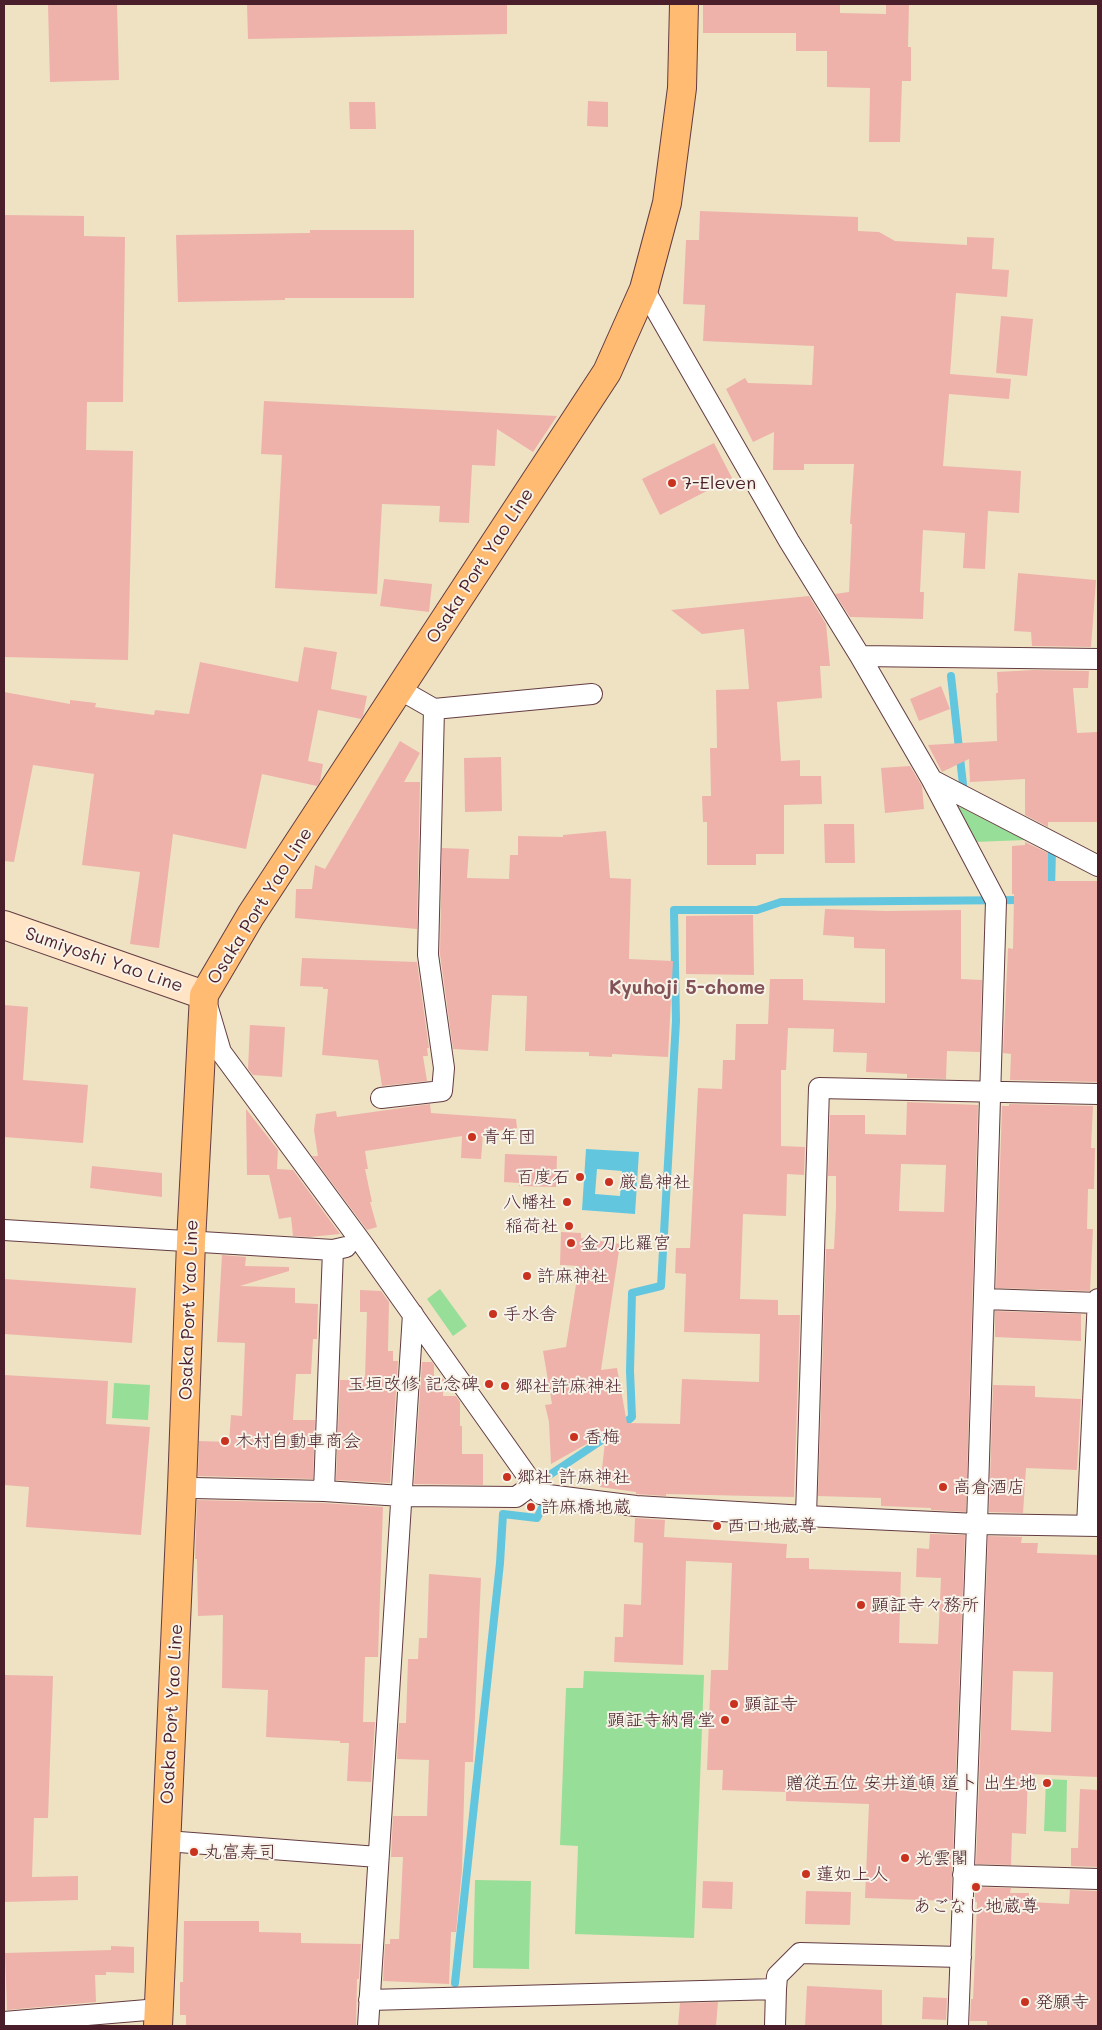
<!DOCTYPE html>
<html>
<head>
<meta charset="utf-8">
<style>
	body { margin:0 }
	#map { position:relative; width:1102px; height:2030px; overflow:hidden; background:#eee2c3; font-family:Mali,sans-serif }
	canvas { display:block }
	.frame { position:absolute; inset:0; border:5px solid #4a1f2b; pointer-events:none }
</style>
</head>
<body>
<div id="map">
<canvas width="1102" height="2030"></canvas>
<div class="frame"></div>
</div>
<script>
const c = document.querySelector('canvas').getContext('2d');
c.lineJoin = 'round';
function fill(path, color) { c.fillStyle = color; c.fill(path, 'evenodd'); }
const shape = rows => new Path2D(rows.map(r => 'M' + r).join(''));
function strokePath(path, color, width, dash) { c.strokeStyle = color; c.lineWidth = width; c.lineCap = dash ? 'butt' : 'round'; c.setLineDash(dash || []); c.stroke(path); }
function write(font, color, halo, rows, align = 'center') {
  c.font = font + ' Mali,"Klee One",sans-serif'; c.lineWidth = 4; c.setLineDash([]); c.textBaseline = 'middle'; c.strokeStyle = halo; c.fillStyle = color; for (const [text, x, y, turn = 0] of rows) {
    c.save(); c.translate(x, y); c.rotate((+turn || 0) * Math.PI / 180); c.textAlign = isNaN(turn) ? turn : align; if (halo) c.strokeText(text, 0, 0); c.fillText(text, 0, 0); c.restore();
  }
}
fill(shape([
	[958,806,1025,840,974,842],
	[440,1289,467,1326,453,1336,427,1299],
	[114,1383,150,1385,148,1420,112,1418],
	[584,1671,704,1675,694,1938,575,1934,578,1846,560,1845,566,1688,583,1688],
	[1046,1779,1067,1780,1066,1832,1044,1831],
	[475,1880,531,1881,529,1969,473,1968]
]), '#97de98');
fill(shape([
	[586,1149,639,1152,635,1214,582,1210],
	[597,1169,622,1171,620,1196,595,1194]
]), '#62c6df');
strokePath(shape([
	[951,676,964,794],
	[1047,847,1052,850,1051,890],
	[551,1474,614,1432,632,1417,630,1371,632,1293,661,1286,676,1021,674,910,757,910,781,902,1023,900],
	[455,1983,500,1563,503,1514,537,1518,543,1506]
]), '#62c6df', 8);
fill(shape([
	[48,4,117,4,119,80,50,82],
	[247,4,507,4,507,34,248,39],
	[703,4,840,4,840,13,886,14,886,4,909,4,908,47,911,47,911,81,902,81,900,142,869,142,870,88,827,87,827,51,796,51,796,33,703,33],
	[588,101,608,102,608,127,587,126],
	[349,102,375,102,376,129,350,129],
	[700,211,858,217,858,231,879,232,895,241,967,245,967,237,994,238,992,269,1009,270,1007,297,956,293,950,374,1011,379,1009,399,949,394,943,466,1021,471,1019,513,988,511,985,569,963,568,965,533,923,530,920,592,924,592,923,619,850,617,835,594,849,592,852,524,850,524,854,464,804,464,804,470,773,470,774,432,753,442,726,389,745,378,748,383,812,385,814,346,703,341,705,305,683,304,686,240,699,240],
	[4,215,84,216,84,236,125,237,123,402,87,402,86,450,133,451,128,660,4,657],
	[310,230,414,230,414,298,285,298,285,300,178,302,176,235,310,233],
	[1001,316,1033,319,1027,376,996,373],
	[264,401,498,413,557,416,533,452,497,429,495,466,472,465,469,523,439,522,440,506,382,504,377,594,275,588,282,455,261,454],
	[714,443,732,478,660,515,642,479],
	[1018,573,1096,580,1091,647,1032,646,1031,632,1014,631],
	[384,579,432,584,429,612,380,606],
	[809,596,826,624,830,666,820,666,822,698,777,702,781,761,800,760,800,776,821,776,822,804,784,805,784,854,756,854,756,865,707,865,707,822,703,822,702,796,711,796,710,748,717,748,716,690,749,689,744,629,702,634,671,610],
	[304,647,337,652,331,689,367,696,363,716,361,719,318,710,308,761,323,764,320,782,317,786,262,774,246,849,173,834,159,948,130,944,140,872,82,865,94,774,33,765,14,862,4,861,4,692,70,704,70,700,96,703,95,707,154,715,155,710,189,714,200,662,298,682],
	[1034,670,1089,671,1088,688,1073,688,1077,733,1098,732,1098,822,1048,822,1048,827,1025,815,1025,779,970,782,969,759,942,772,928,745,997,741,996,693,998,693,997,672],
	[941,686,950,709,919,721,910,699],
	[400,741,420,753,404,782,420,782,417,929,295,918,296,889,312,889,315,865,325,869],
	[501,757,502,811,465,812,464,758],
	[910,766,922,786,924,809,885,813,881,768],
	[824,824,854,824,855,863,825,863],
	[606,831,610,878,631,879,629,959,673,961,668,1057,612,1054,612,1057,589,1056,589,1052,525,1051,527,996,492,995,488,1051,453,1049,440,954,442,848,469,849,467,878,509,879,510,855,518,855,518,836,563,837,563,835],
	[1025,842,1048,853,1048,881,1098,881,1098,1082,1010,1080,1011,1054,1003,1053,1008,948,1013,949,1014,894,1012,894,1012,846,1025,845],
	[825,909,886,911,961,910,961,979,982,980,980,1052,947,1051,946,1079,907,1078,907,1074,866,1072,867,1053,833,1052,834,1029,788,1028,786,1070,781,1070,781,1146,805,1147,804,1175,787,1174,786,1216,743,1214,740,1299,778,1300,778,1315,800,1315,794,1497,666,1494,666,1496,636,1494,636,1492,600,1487,606,1433,551,1464,549,1422,545,1405,552,1404,543,1351,566,1347,579,1266,560,1265,561,1232,581,1233,581,1238,620,1244,601,1370,617,1368,627,1423,680,1424,682,1379,759,1382,760,1334,684,1332,686,1274,675,1273,676,1248,690,1248,698,1088,722,1089,723,1060,735,1060,736,1024,768,1024,770,979,803,979,803,1000,885,1003,885,949,854,948,854,937,823,935],
	[753,915,754,975,686,974,686,916],
	[302,958,417,962,429,1048,427,1048,428,1056,423,1056,427,1081,382,1086,378,1060,322,1055,328,989,323,989,323,987,300,986],
	[4,1005,28,1007,23,1080,88,1085,83,1143,4,1137],
	[250,1025,285,1027,282,1077,253,1075,248,1069],
	[907,1102,978,1105,966,1512,931,1510,931,1508,881,1506,881,1498,818,1496,826,1249,834,1249,836,1207,836,1176,828,1176,830,1115,865,1115,865,1134,906,1135],
	[901,1164,946,1165,944,1212,899,1211],
	[430,1104,431,1113,516,1119,517,1128,483,1133,481,1159,461,1158,462,1136,365,1151,368,1169,365,1169,372,1202,370,1202,377,1227,367,1230,312,1156,318,1156,314,1130,316,1114,336,1111,337,1117],
	[1009,1104,1093,1106,1091,1148,1095,1148,1094,1189,1088,1189,1087,1229,1093,1229,1090,1291,996,1288,1002,1106,1009,1106],
	[246,1109,278,1150,277,1169,293,1170,340,1234,310,1237,293,1236,291,1217,279,1219,269,1175,247,1175],
	[505,1154,557,1156,556,1187,519,1186,519,1183,504,1182],
	[92,1166,162,1173,162,1197,90,1188],
	[222,1255,246,1257,245,1266,289,1267,289,1271,240,1286,295,1288,295,1303,318,1304,317,1339,313,1339,311,1374,296,1374,293,1420,315,1420,313,1479,198,1476,199,1441,229,1442,231,1415,242,1416,245,1343,217,1342],
	[4,1279,136,1288,132,1343,4,1334],
	[360,1290,381,1291,389,1302,388,1351,393,1351,393,1361,398,1361,390,1483,336,1480,340,1380,353,1380,354,1376,365,1377,367,1312,360,1312],
	[995,1311,1081,1314,1081,1341,995,1337],
	[422,1362,432,1362,434,1365,434,1377,444,1379,443,1396,456,1396,460,1402,460,1426,462,1426,462,1454,483,1454,483,1485,414,1484],
	[4,1375,108,1381,106,1424,150,1427,141,1535,26,1527,29,1487,4,1485],
	[993,1385,1035,1386,1035,1397,1081,1399,1077,1470,1026,1468,1023,1513,989,1512],
	[197,1500,323,1503,383,1507,378,1657,365,1657,363,1722,375,1722,371,1782,347,1781,349,1743,340,1743,340,1741,266,1737,268,1690,222,1688,223,1615,198,1616,197,1559,195,1559],
	[635,1518,665,1520,664,1537,787,1544,786,1558,809,1558,809,1569,901,1572,899,1643,938,1644,941,1578,916,1577,917,1548,929,1549,930,1534,965,1535,951,1901,865,1898,869,1804,786,1801,786,1792,722,1790,723,1770,707,1770,711,1670,728,1670,732,1563,686,1561,683,1665,614,1662,615,1637,623,1637,624,1604,641,1605,643,1543,634,1542],
	[988,1536,1022,1537,1021,1543,1038,1543,1037,1553,1098,1555,1098,1777,1028,1774,1026,1834,1012,1833,1011,1865,976,1864],
	[1013,1671,1053,1672,1051,1732,1011,1730],
	[429,1574,481,1578,473,1762,465,1762,462,1870,456,1932,451,1932,449,1984,383,1981,385,1944,390,1944,390,1939,399,1939,403,1857,391,1857,393,1816,427,1816,429,1760,397,1759,399,1723,406,1723,408,1659,418,1659,419,1638,427,1638],
	[4,1675,53,1676,48,1818,34,1818,32,1877,78,1876,78,1900,4,1902],
	[1080,1789,1098,1790,1098,1867,1071,1866,1071,1848,1078,1848],
	[703,1881,733,1882,732,1909,702,1908],
	[975,1887,1011,1888,1010,1893,1029,1893,1028,1902,1069,1904,1070,1890,1098,1891,1098,2026,987,2026,987,2021,970,2021,971,1999,973,1999,975,1957,977,1902,975,1902],
	[806,1891,851,1892,850,1925,805,1924],
	[184,1921,259,1921,259,1932,301,1933,301,1943,361,1944,359,1979,357,1979,356,2026,186,2026,186,2015,180,2015,180,1982,183,1982],
	[111,1946,134,1947,134,1973,106,1972,106,1975,95,1975,96,2002,7,2010,5,1953,111,1950],
	[807,1986,882,1990,882,2026,805,2026],
	[923,1997,947,1998,946,2020,922,2019],
	[718,2002,716,2026,678,2026,680,2003]
]), '#eeb2ab');
const street = shape([
	[644,289,789,541,860,656,932,780,996,901,977,1524,958,2026],
	[860,656,1098,659],
	[434,709,592,694],
	[932,780,1098,866],
	[208,1008,221,1052,362,1243,540,1494,636,1506,806,1516,977,1524,1098,1526],
	[381,1098,442,1091,444,1068,428,955,434,709,399,689],
	[4,1230,333,1250],
	[985,1299,1098,1303],
	[194,1488,324,1491,402,1496,516,1497,534,1484],
	[324,1491,333,1250,346,1247],
	[806,1516,819,1088,1098,1094],
	[1087,1526,1098,1299],
	[166,1841,378,1857],
	[963,1875,1098,1879],
	[776,1989,777,1976,800,1953,961,1957],
	[369,2000,776,1989,775,2026],
	[4,2022,159,2009],
	[368,2026,413,1314]
]);
const secondary = shape([
	[4,925,204,995]
]);
const primary = shape([
	[158,2026,182,1488,191,1242,204,995,251,915,607,372,644,289,667,203,682,88,684,4]
]);
strokePath(street, '#633c42', 22);
strokePath(secondary, '#633c42', 30);
strokePath(primary, '#633c42', 30);
strokePath(street, '#fff', 20);
strokePath(secondary, '#ffe4c6', 28);
strokePath(primary, '#febb71', 28);
for (const [x, y, r, color] of [
	[672,483,5,"#c8321e"],
	[472,1137,5,"#c8321e"],
	[580,1177,5,"#c8321e"],
	[609,1182,5,"#c8321e"],
	[567,1202,5,"#c8321e"],
	[569,1226,5,"#c8321e"],
	[571,1243,5,"#c8321e"],
	[527,1276,5,"#c8321e"],
	[493,1314,5,"#c8321e"],
	[489,1384,5,"#c8321e"],
	[505,1386,5,"#c8321e"],
	[574,1437,5,"#c8321e"],
	[225,1441,5,"#c8321e"],
	[507,1477,5,"#c8321e"],
	[943,1487,5,"#c8321e"],
	[531,1507,5,"#c8321e"],
	[717,1526,5,"#c8321e"],
	[861,1605,5,"#c8321e"],
	[734,1704,5,"#c8321e"],
	[725,1720,5,"#c8321e"],
	[1047,1783,5,"#c8321e"],
	[194,1852,5,"#c8321e"],
	[905,1858,5,"#c8321e"],
	[806,1874,5,"#c8321e"],
	[976,1887,5,"#c8321e"],
	[1025,2002,5,"#c8321e"]
]) { const dot = new Path2D(); dot.arc(x, y, r, 0, 2 * Math.PI); c.fillStyle = color; c.fill(dot); strokePath(dot, '#f7f3e8', 2); }
write('18px', '#4a1f2b', '#f7f3e8', [
	["7-Eleven",682,483],
	["青年団",482,1137],
	["百度石",570,1177,"right"],
	["厳島神社",619,1182],
	["八幡社",557,1202,"right"],
	["稲荷社",559,1226,"right"],
	["金刀比羅宮",581,1243],
	["許麻神社",537,1276],
	["手水舎",503,1314],
	["玉垣改修 記念碑",479,1384,"right"],
	["郷社許麻神社",515,1386],
	["香梅",584,1437],
	["木村自動車商会",235,1441],
	["郷社 許麻神社",517,1477],
	["高倉酒店",953,1487],
	["許麻橋地蔵",541,1507],
	["西口地蔵尊",727,1526],
	["顕証寺々務所",871,1605],
	["顕証寺",744,1704],
	["顕証寺納骨堂",715,1720,"right"],
	["贈従五位 安井道頓 道卜 出生地",1037,1783,"right"],
	["丸富寿司",204,1852],
	["光雲閣",915,1858],
	["蓮如上人",816,1874],
	["あごなし地蔵尊",976,1906,"center"],
	["発願寺",1035,2002]
], 'left');
write('18px', '#4a1f2b', '#f7f3e8', [
	["Osaka Port Yao Line",480,566,-57],
	["Osaka Port Yao Line",260,906,-58],
	["Sumiyoshi Yao Line",104,960,19],
	["Osaka Port Yao Line",189,1310,-88],
	["Osaka Port Yao Line",172,1714,-87]
]);
write('bold 19px', '#835258', '#f7f3e8', [
	["Kyuhoji 5-chome",687,988]
]);
</script>
</body>
</html>
